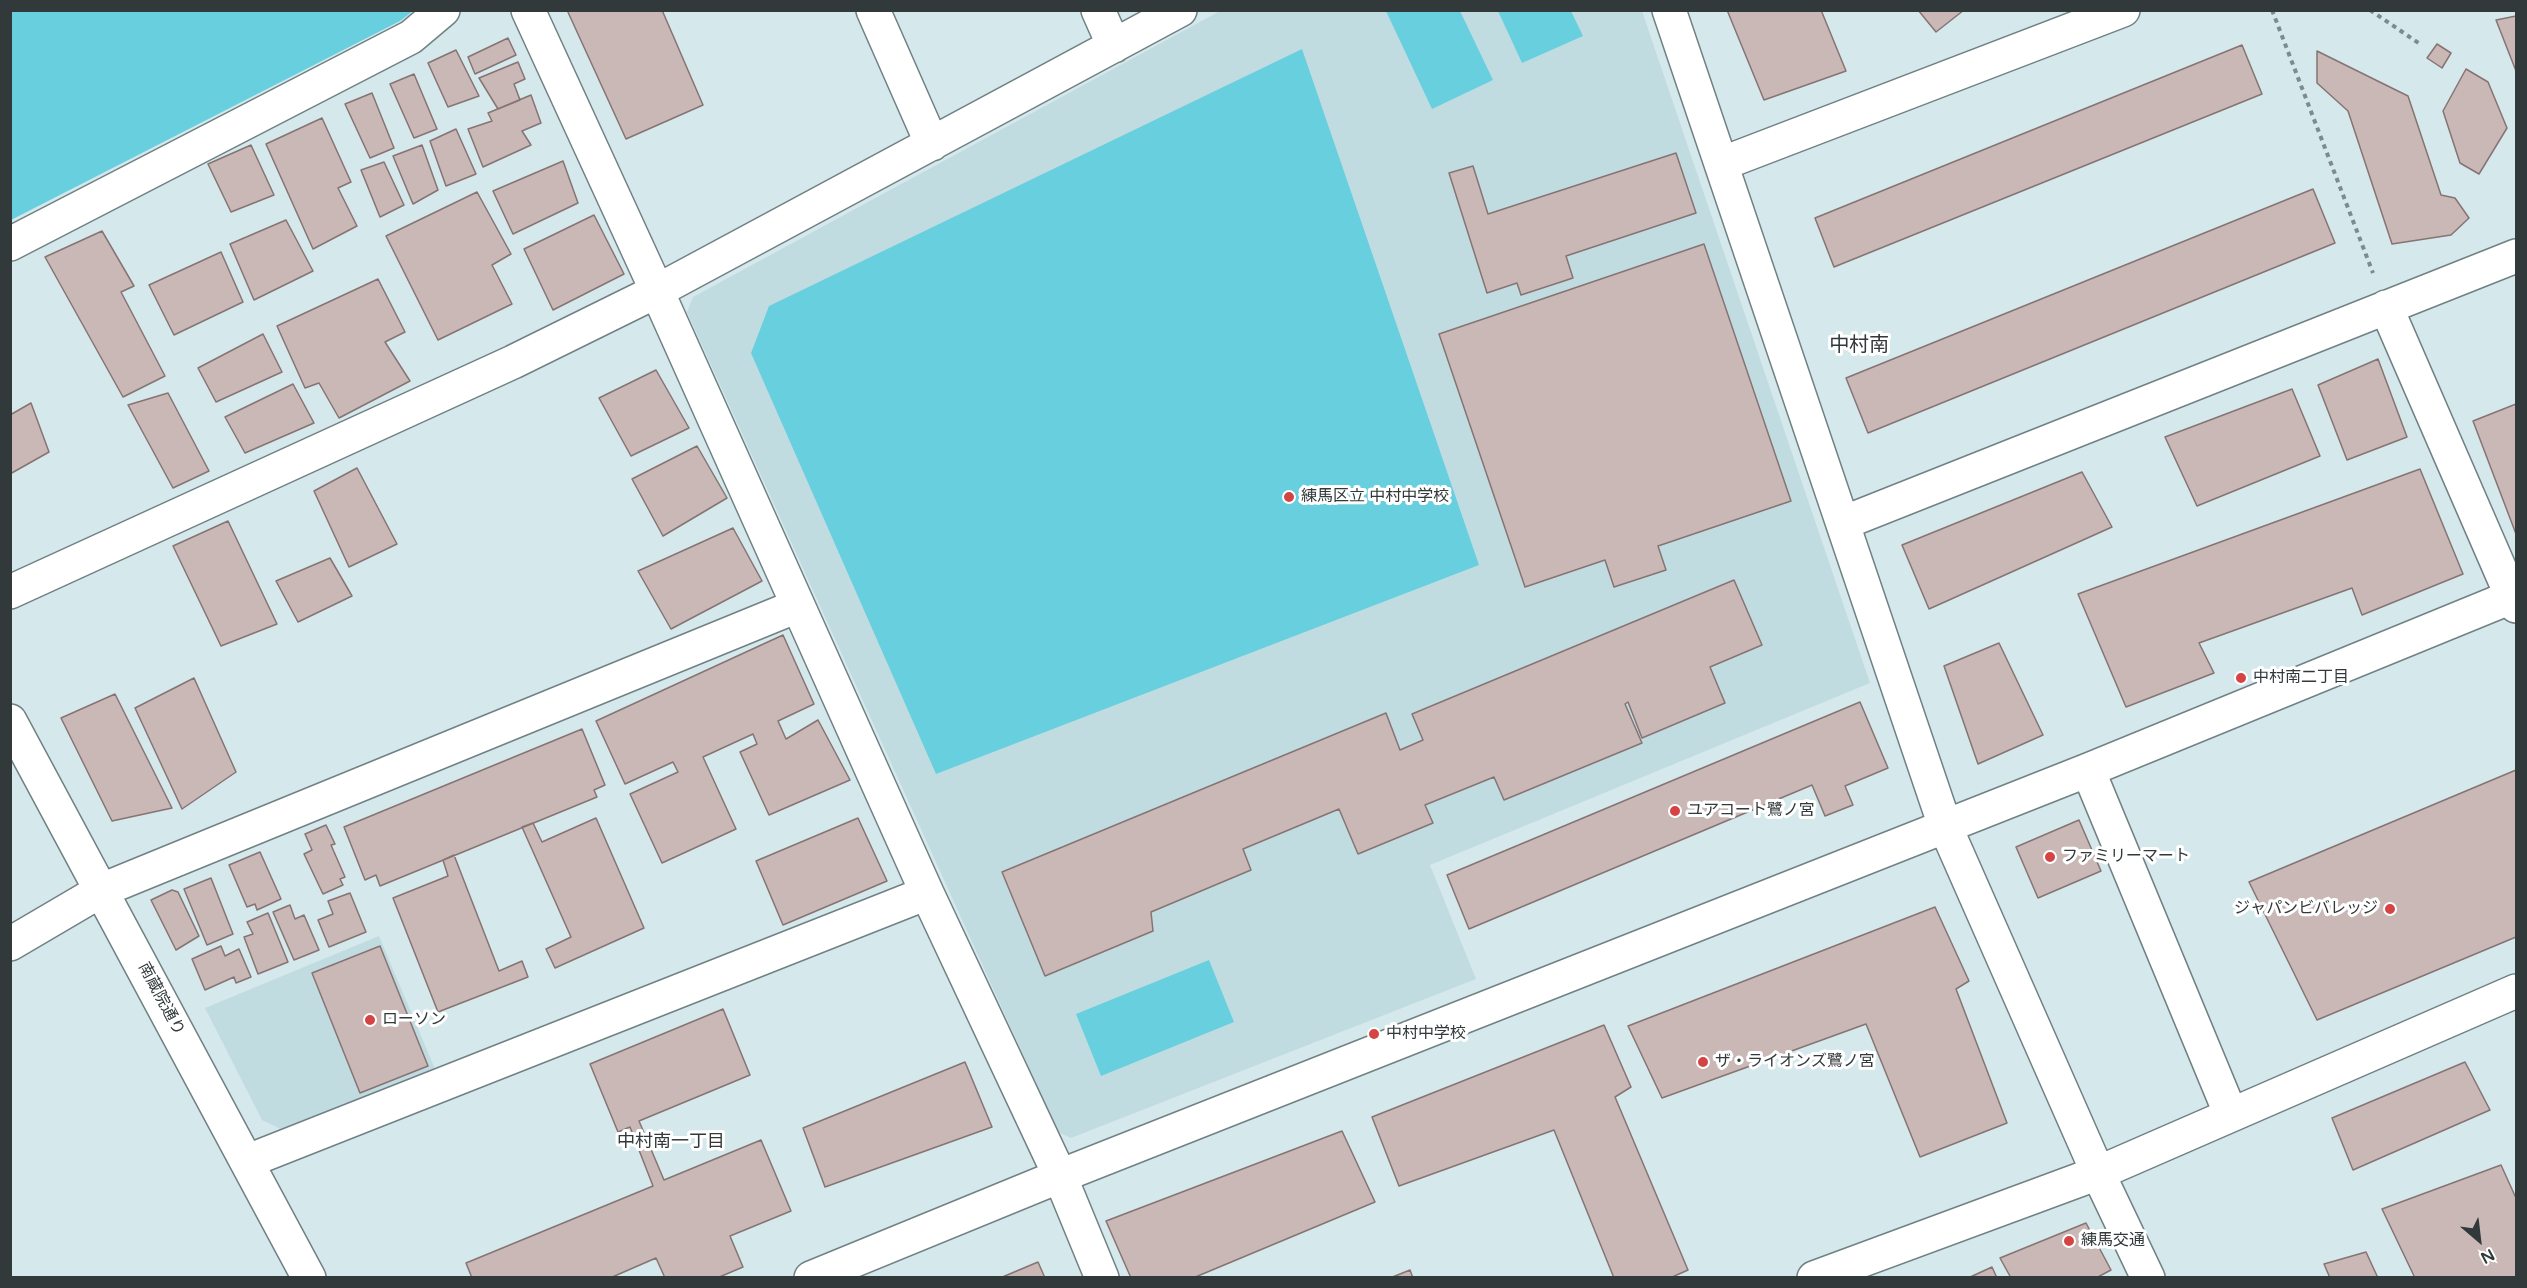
<!DOCTYPE html>
<html>
<head>
<meta charset="utf-8">
<style>
	body { margin:0 }
	#map { position:relative; width:2527px; height:1288px; overflow:hidden; background:#d5e8eb; font-family:"Varela Round",sans-serif }
	canvas { display:block }
	.frame { position:absolute; inset:0; border:12px solid #31393a; pointer-events:none }
	.north { position:absolute; left:2449px; top:1210px; width:60px; height:60px; -webkit-text-stroke:4px #fff; paint-order:stroke; rotate:152deg; font-size:16px; font-weight:700; line-height:24px; text-align:center; color:#31393a }
	.north::after { content:''; display:block; margin:auto; width:21px; height:27px; background:#31393a; clip-path:polygon(50% 0,100% 100%,50% 72%,0 100%) }
</style>
</head>
<body>
<div id="map">
<canvas width="2527" height="1288"></canvas>
<div class="frame"></div>
<div class="north">N</div>
</div>
<script>
const c = document.querySelector('canvas').getContext('2d');
c.lineJoin = 'round';
function fill(path, color) { c.fillStyle = color; c.fill(path, 'evenodd'); }
const shape = rows => new Path2D(rows.map(r => 'M' + r).join(''));
function strokePath(path, color, width, dash) { c.strokeStyle = color; c.lineWidth = width; c.lineCap = dash ? 'butt' : 'round'; c.setLineDash(dash || []); c.stroke(path); }
function write(font, color, halo, rows, align = 'center') {
  c.font = font + ' "Varela Round","Noto Sans JP",sans-serif'; c.lineWidth = 6; c.setLineDash([]); c.textBaseline = 'middle'; c.strokeStyle = halo; c.fillStyle = color; for (const [text, x, y, turn = 0] of rows) {
    c.save(); c.translate(x, y); c.rotate((+turn || 0) * Math.PI / 180); c.textAlign = isNaN(turn) ? turn : align; if (halo) c.strokeText(text, 0, 0); c.fillText(text, 0, 0); c.restore();
  }
}
fill(shape([
	[1220,11,1642,11,1870,683,1430,865,1476,979,1071,1138,1058,1132,687,312,693,297],
	[379,936,435,1069,281,1129,262,1120,205,1008]
]), '#c1dce1');
fill(shape([
	[11,10,413,10,413,11,400,21,11,220],
	[1386,11,1460,11,1493,80,1432,109],
	[1498,11,1571,11,1583,36,1522,63],
	[1302,49,1479,565,936,774,751,353,769,306],
	[1209,960,1234,1022,1101,1076,1076,1014]
]), '#68cfdf');
const building = shape([
	[567,10,662,10,703,105,626,139,567,10],
	[1727,10,1821,10,1846,71,1764,100,1727,10],
	[1918,10,1964,10,1936,32,1918,10],
	[2516,16,2516,71,2496,20,2516,16],
	[508,38,516,55,475,74,468,57,508,38],
	[2437,44,2451,53,2442,68,2427,58,2437,44],
	[2242,45,2262,94,1834,267,1815,218,2242,45],
	[456,50,479,96,448,107,428,63,456,50],
	[2317,51,2408,96,2441,195,2455,198,2469,218,2451,235,2392,244,2348,111,2317,83,2317,51],
	[518,62,525,79,514,84,520,100,498,109,479,78,518,62],
	[2466,69,2488,82,2507,128,2479,174,2460,163,2443,111,2466,69],
	[414,74,437,129,414,138,390,84,414,74],
	[372,93,394,148,370,158,345,104,372,93],
	[531,95,541,123,522,131,531,145,483,167,468,129,492,121,488,113,531,95],
	[322,118,351,182,338,188,357,226,313,249,266,144,322,118],
	[456,129,476,174,446,186,430,141,456,129],
	[251,145,274,195,231,212,208,164,251,145],
	[422,145,438,190,413,204,393,156,422,145],
	[1676,153,1696,213,1566,256,1573,278,1521,295,1517,283,1487,293,1449,173,1473,166,1488,214,1676,153],
	[563,161,578,203,513,234,493,191,563,161],
	[384,162,404,205,380,217,361,170,384,162],
	[2313,189,2335,243,1868,433,1846,378,2313,189],
	[477,192,511,254,492,265,512,304,438,340,386,236,477,192],
	[594,215,624,274,553,310,524,249,594,215],
	[286,220,313,271,254,300,230,244,286,220],
	[102,231,134,286,121,292,165,376,123,397,45,257,102,231],
	[1704,244,1791,501,1658,546,1666,570,1614,587,1605,560,1525,587,1439,334,1704,244],
	[221,252,243,302,174,335,149,285,221,252],
	[378,279,405,332,385,342,410,381,339,418,319,383,305,388,277,326,378,279],
	[263,334,282,372,216,402,198,368,263,334],
	[2378,359,2407,437,2347,460,2318,385,2378,359],
	[656,370,689,428,631,456,599,398,656,370],
	[293,384,314,423,245,453,225,417,293,384],
	[2292,389,2320,456,2197,506,2165,437,2292,389],
	[168,393,209,471,173,488,128,405,168,393],
	[31,403,49,452,10,474,10,415,31,403],
	[2516,404,2516,534,2473,421,2516,404],
	[697,446,727,498,663,536,632,479,697,446],
	[357,468,397,544,349,567,314,491,357,468],
	[2420,469,2463,574,2362,615,2352,588,2199,643,2214,673,2126,707,2078,594,2420,469],
	[2082,472,2112,527,1929,609,1902,545,2082,472],
	[228,521,277,624,221,646,173,546,228,521],
	[733,528,762,581,671,629,638,571,733,528],
	[330,558,352,596,298,622,276,581,330,558],
	[1734,580,1762,645,1710,667,1725,703,1642,738,1628,702,1625,704,1642,743,1504,800,1494,777,1425,805,1433,823,1358,854,1339,809,1243,849,1251,870,1151,912,1153,931,1045,976,1002,872,1386,713,1400,750,1423,740,1412,714,1734,580],
	[783,635,814,704,778,721,786,739,818,720,850,780,769,815,740,752,757,744,753,734,703,757,736,829,662,863,630,794,678,772,673,762,625,784,596,721,783,635],
	[1999,643,2043,735,1978,764,1944,666,1999,643],
	[194,678,236,772,182,809,135,708,194,678],
	[115,694,172,808,112,821,61,718,115,694],
	[1860,702,1888,768,1845,786,1853,805,1825,816,1812,785,1469,929,1447,875,1860,702],
	[582,729,605,785,594,790,597,797,380,886,376,875,365,880,344,827,582,729],
	[2516,770,2516,937,2317,1020,2249,882,2516,770],
	[596,818,644,928,555,968,546,949,571,937,522,827,533,823,542,842,596,818],
	[858,818,887,881,783,925,756,861,858,818],
	[2079,820,2101,871,2038,898,2016,847,2079,820],
	[326,825,335,844,331,845,345,877,340,879,343,885,323,894,304,854,312,850,305,834,326,825],
	[260,852,281,899,257,910,255,904,247,907,229,865,260,852],
	[454,855,499,971,522,961,528,977,438,1012,393,898,448,876,443,860,454,855],
	[211,878,233,934,207,945,184,889,211,878],
	[172,890,178,892,199,936,176,950,151,900,172,890],
	[350,893,366,932,329,947,318,920,333,914,328,901,350,893],
	[290,905,295,919,304,915,319,950,294,960,273,912,290,905],
	[1935,907,1969,981,1956,989,2007,1123,1920,1157,1866,1024,1662,1098,1628,1026,1935,907],
	[268,913,288,962,258,974,244,937,253,934,247,922,268,913],
	[221,946,225,956,239,949,251,977,236,983,234,977,205,990,192,959,221,946],
	[380,946,428,1066,360,1093,312,973,380,946],
	[723,1009,750,1075,639,1121,664,1180,761,1140,791,1211,730,1236,743,1267,717,1278,665,1278,656,1258,610,1278,472,1278,466,1263,653,1186,630,1127,618,1132,590,1064,723,1009],
	[1604,1025,1631,1087,1615,1097,1688,1270,1670,1278,1614,1278,1554,1130,1399,1186,1372,1117,1604,1025],
	[965,1062,992,1127,825,1187,803,1128,965,1062],
	[2465,1062,2490,1110,2353,1170,2332,1118,2465,1062],
	[1342,1131,1375,1202,1193,1278,1131,1278,1106,1221,1342,1131],
	[2501,1165,2516,1198,2516,1278,2415,1278,2382,1209,2501,1165],
	[2086,1223,2111,1270,2096,1278,2011,1278,2000,1258,2086,1223],
	[2366,1252,2378,1278,2330,1278,2324,1264,2366,1252],
	[1038,1262,1045,1278,1000,1278,1038,1262],
	[1992,1267,1997,1278,1968,1278,1992,1267],
	[1410,1270,1413,1278,1390,1278,1410,1270]
]);
fill(building, '#c9b8b6');
strokePath(building, '#857473', 1.5);
const minor = shape([
	[528,10,657,291,927,893,1060,1176,1102,1278],
	[873,10,932,144],
	[1098,10,1114,46],
	[1669,10,1945,826,2098,1173,2148,1278],
	[1721,164,2123,10],
	[10,244,411,37,443,10],
	[2386,307,2516,606],
	[1843,523,2516,256],
	[10,592,513,362,657,291,1180,10],
	[10,721,309,1278],
	[2088,770,2231,1115],
	[10,944,102,890,797,606],
	[248,1161,927,893],
	[811,1278,1060,1176,2088,770,2516,595],
	[1814,1278,2098,1173,2516,991]
]);
strokePath(minor, '#708184', 36);
strokePath(shape([
	[2272,10,2373,273],
	[2370,10,2420,44]
]), '#7d8b8c', 4, [4.5, 4.5]);
strokePath(minor, '#fff', 33);
for (const [x, y, r, color] of [
	[1289,497,6,"#d44445"],
	[2241,678,6,"#d44445"],
	[1675,811,6,"#d44445"],
	[2050,857,6,"#d44445"],
	[2390,909,6,"#d44445"],
	[370,1020,6,"#d44445"],
	[1374,1034,6,"#d44445"],
	[1703,1062,6,"#d44445"],
	[2069,1241,6,"#d44445"]
]) { const dot = new Path2D(); dot.arc(x, y, r, 0, 2 * Math.PI); c.fillStyle = color; c.fill(dot); strokePath(dot, '#fff', 2); }
write('16px', '#31393a', '#fff', [
	["練馬区立 中村中学校",1301,497],
	["中村南二丁目",2253,678],
	["ユアコート鷺ノ宮",1687,811],
	["ファミリーマート",2062,857],
	["ジャパンビバレッジ",2378,909,"right"],
	["ローソン",382,1020],
	["中村中学校",1386,1034],
	["ザ・ライオンズ鷺ノ宮",1715,1062],
	["練馬交通",2081,1241]
], 'left');
write('16px', '#31393a', '#fff', [
	["南蔵院通り",161,999,62]
]);
write('18px', '#31393a', '#fff', [
	["中村南一丁目",671,1142]
]);
write('20px', '#31393a', '#fff', [
	["中村南",1859,346]
]);
</script>
</body>
</html>
